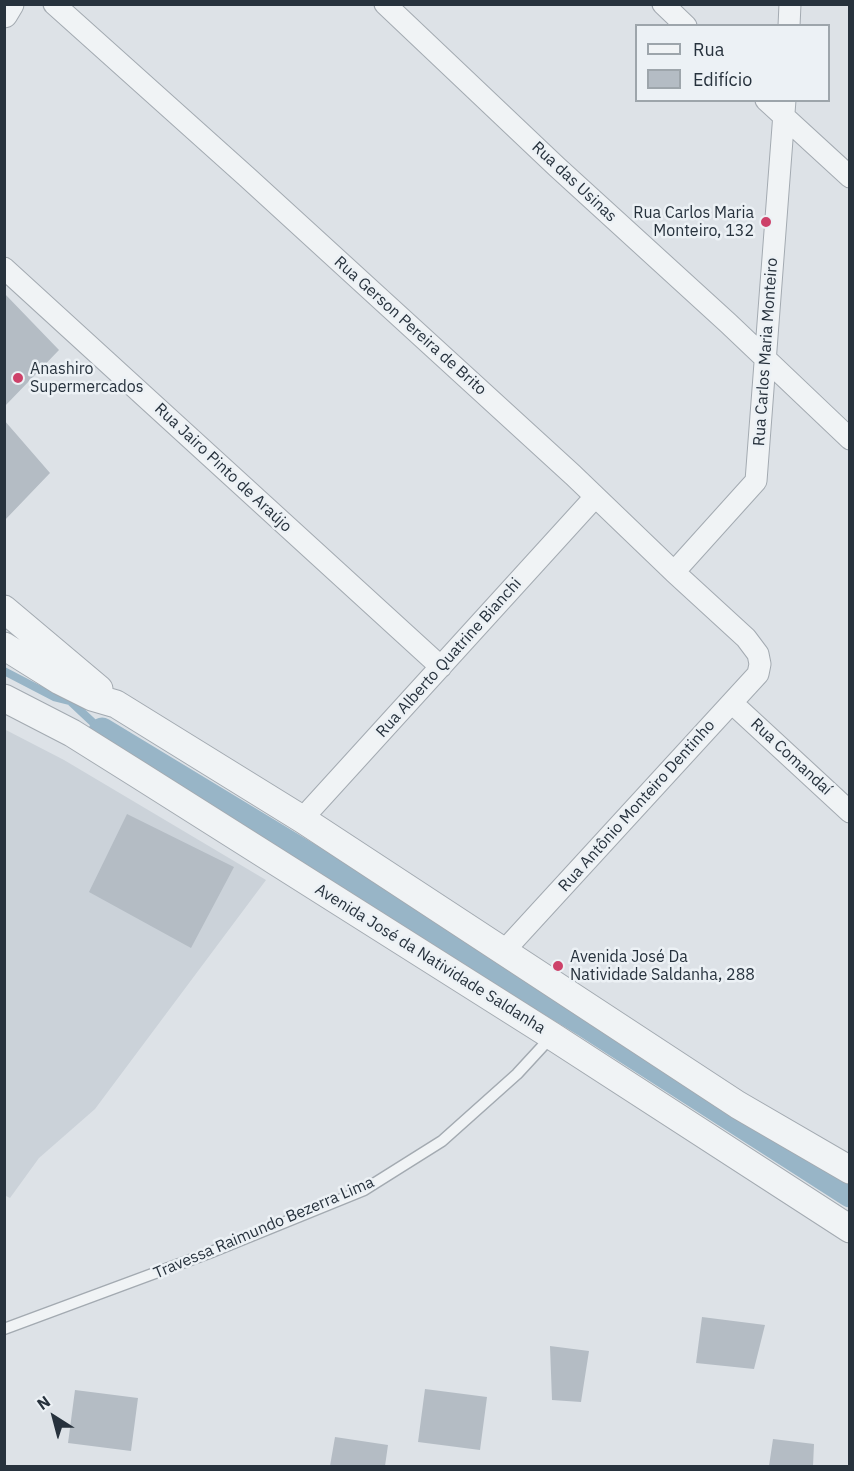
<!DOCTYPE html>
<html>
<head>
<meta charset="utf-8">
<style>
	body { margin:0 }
	#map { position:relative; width:854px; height:1471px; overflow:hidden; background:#dde2e7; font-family:"IBM Plex Sans",sans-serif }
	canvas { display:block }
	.frame { position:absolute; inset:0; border:6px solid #27323d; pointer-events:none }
	.legend { position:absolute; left:635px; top:24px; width:195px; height:78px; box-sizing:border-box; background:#ecf1f5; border:2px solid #9da5ab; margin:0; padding:8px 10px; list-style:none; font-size:18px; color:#27323d }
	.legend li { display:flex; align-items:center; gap:12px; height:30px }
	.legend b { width:30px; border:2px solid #9da5ab }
	.north { position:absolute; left:24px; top:1387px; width:60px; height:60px; -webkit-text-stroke:4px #ecf1f5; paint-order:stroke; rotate:324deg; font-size:16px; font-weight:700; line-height:24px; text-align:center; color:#27323d }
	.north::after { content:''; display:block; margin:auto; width:21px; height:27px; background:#27323d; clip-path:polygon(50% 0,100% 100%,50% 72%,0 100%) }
</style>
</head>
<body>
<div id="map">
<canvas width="854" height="1471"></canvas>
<div class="frame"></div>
<ul class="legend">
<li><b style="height:8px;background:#f0f3f5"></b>Rua</li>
<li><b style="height:16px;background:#b4bcc4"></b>Edifício</li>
</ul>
<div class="north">N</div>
</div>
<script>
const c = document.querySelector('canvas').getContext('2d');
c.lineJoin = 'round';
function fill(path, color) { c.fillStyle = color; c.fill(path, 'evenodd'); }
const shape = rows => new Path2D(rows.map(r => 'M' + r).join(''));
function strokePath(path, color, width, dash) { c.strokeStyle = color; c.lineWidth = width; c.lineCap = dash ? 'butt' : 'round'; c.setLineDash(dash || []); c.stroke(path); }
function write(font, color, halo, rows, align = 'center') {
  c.font = font + ' "IBM Plex Sans",sans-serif'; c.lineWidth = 5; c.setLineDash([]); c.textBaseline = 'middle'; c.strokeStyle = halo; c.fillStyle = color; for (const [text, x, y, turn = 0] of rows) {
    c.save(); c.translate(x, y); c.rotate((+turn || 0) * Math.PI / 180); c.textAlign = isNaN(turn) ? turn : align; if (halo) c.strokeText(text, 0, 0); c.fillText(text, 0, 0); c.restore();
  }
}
fill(shape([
	[4,729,64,760,266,880,95,1109,39,1158,10,1198,4,1195]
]), '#cbd2d9');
strokePath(shape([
	[4,671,54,697,70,701,102,731]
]), '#98b5c7', 8);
strokePath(shape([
	[102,731,584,1023,850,1194]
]), '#98b5c7', 27);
fill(shape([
	[4,293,59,350,4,407],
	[4,420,50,473,4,521],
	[127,814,234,867,191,948,89,892],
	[702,1317,765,1325,754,1369,696,1363],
	[550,1346,589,1351,581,1402,552,1400],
	[425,1389,487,1397,480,1450,418,1442],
	[75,1390,138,1398,131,1451,68,1443],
	[335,1437,388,1445,385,1466,330,1466],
	[773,1439,814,1444,813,1466,769,1466]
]), '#b4bcc4');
const service = shape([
	[4,1329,209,1253,364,1190,442,1141,517,1074,552,1036]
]);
const minor = shape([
	[54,4,247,177,573,475,674,572,746,638,758,654,760,664,758,674,503,952],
	[385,4,557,167,728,323,850,439],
	[663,4,686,26],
	[789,26,790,4],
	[766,100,850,177],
	[4,268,441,667],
	[674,572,756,481,785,100],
	[732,703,850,812],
	[302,819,595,497]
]);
const tertiary = shape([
	[4,14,10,4],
	[4,609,99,689],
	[4,646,60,681,92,697,116,704,302,819,738,1105,850,1170],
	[4,698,72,733,139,775,552,1036,850,1229]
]);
strokePath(service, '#a3aab1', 13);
strokePath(minor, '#a3aab1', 23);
strokePath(tertiary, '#a3aab1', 29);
strokePath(service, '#f0f3f5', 10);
strokePath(minor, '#f0f3f5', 21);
strokePath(tertiary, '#f0f3f5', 27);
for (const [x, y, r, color] of [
	[766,222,6,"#cd4169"],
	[18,378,6,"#cd4169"],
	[558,966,6,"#cd4169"]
]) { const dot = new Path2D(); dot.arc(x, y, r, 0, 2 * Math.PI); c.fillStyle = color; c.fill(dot); strokePath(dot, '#ecf1f5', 2); }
write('16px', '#27323d', '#ecf1f5', [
	["Rua das Usinas",574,182,43],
	["Rua Gerson Pereira de Brito",410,326,42],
	["Rua Carlos Maria Monteiro",766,352,-86],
	["Rua Jairo Pinto de Araújo",223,468,43],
	["Rua Alberto Quatrine Bianchi",449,658,-48],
	["Rua Comandaí",791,757,43],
	["Rua Antônio Monteiro Dentinho",637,806,-48],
	["Avenida José da Natividade Saldanha",430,959,32],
	["Travessa Raimundo Bezerra Lima",264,1228,-23]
]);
write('16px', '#27323d', '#ecf1f5', [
	["Rua Carlos Maria",754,213,"right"],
	["Monteiro, 132",754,231,"right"],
	["Anashiro",30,369],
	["Supermercados",30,387],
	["Avenida José Da",570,957],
	["Natividade Saldanha, 288",570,975]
], 'left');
</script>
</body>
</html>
